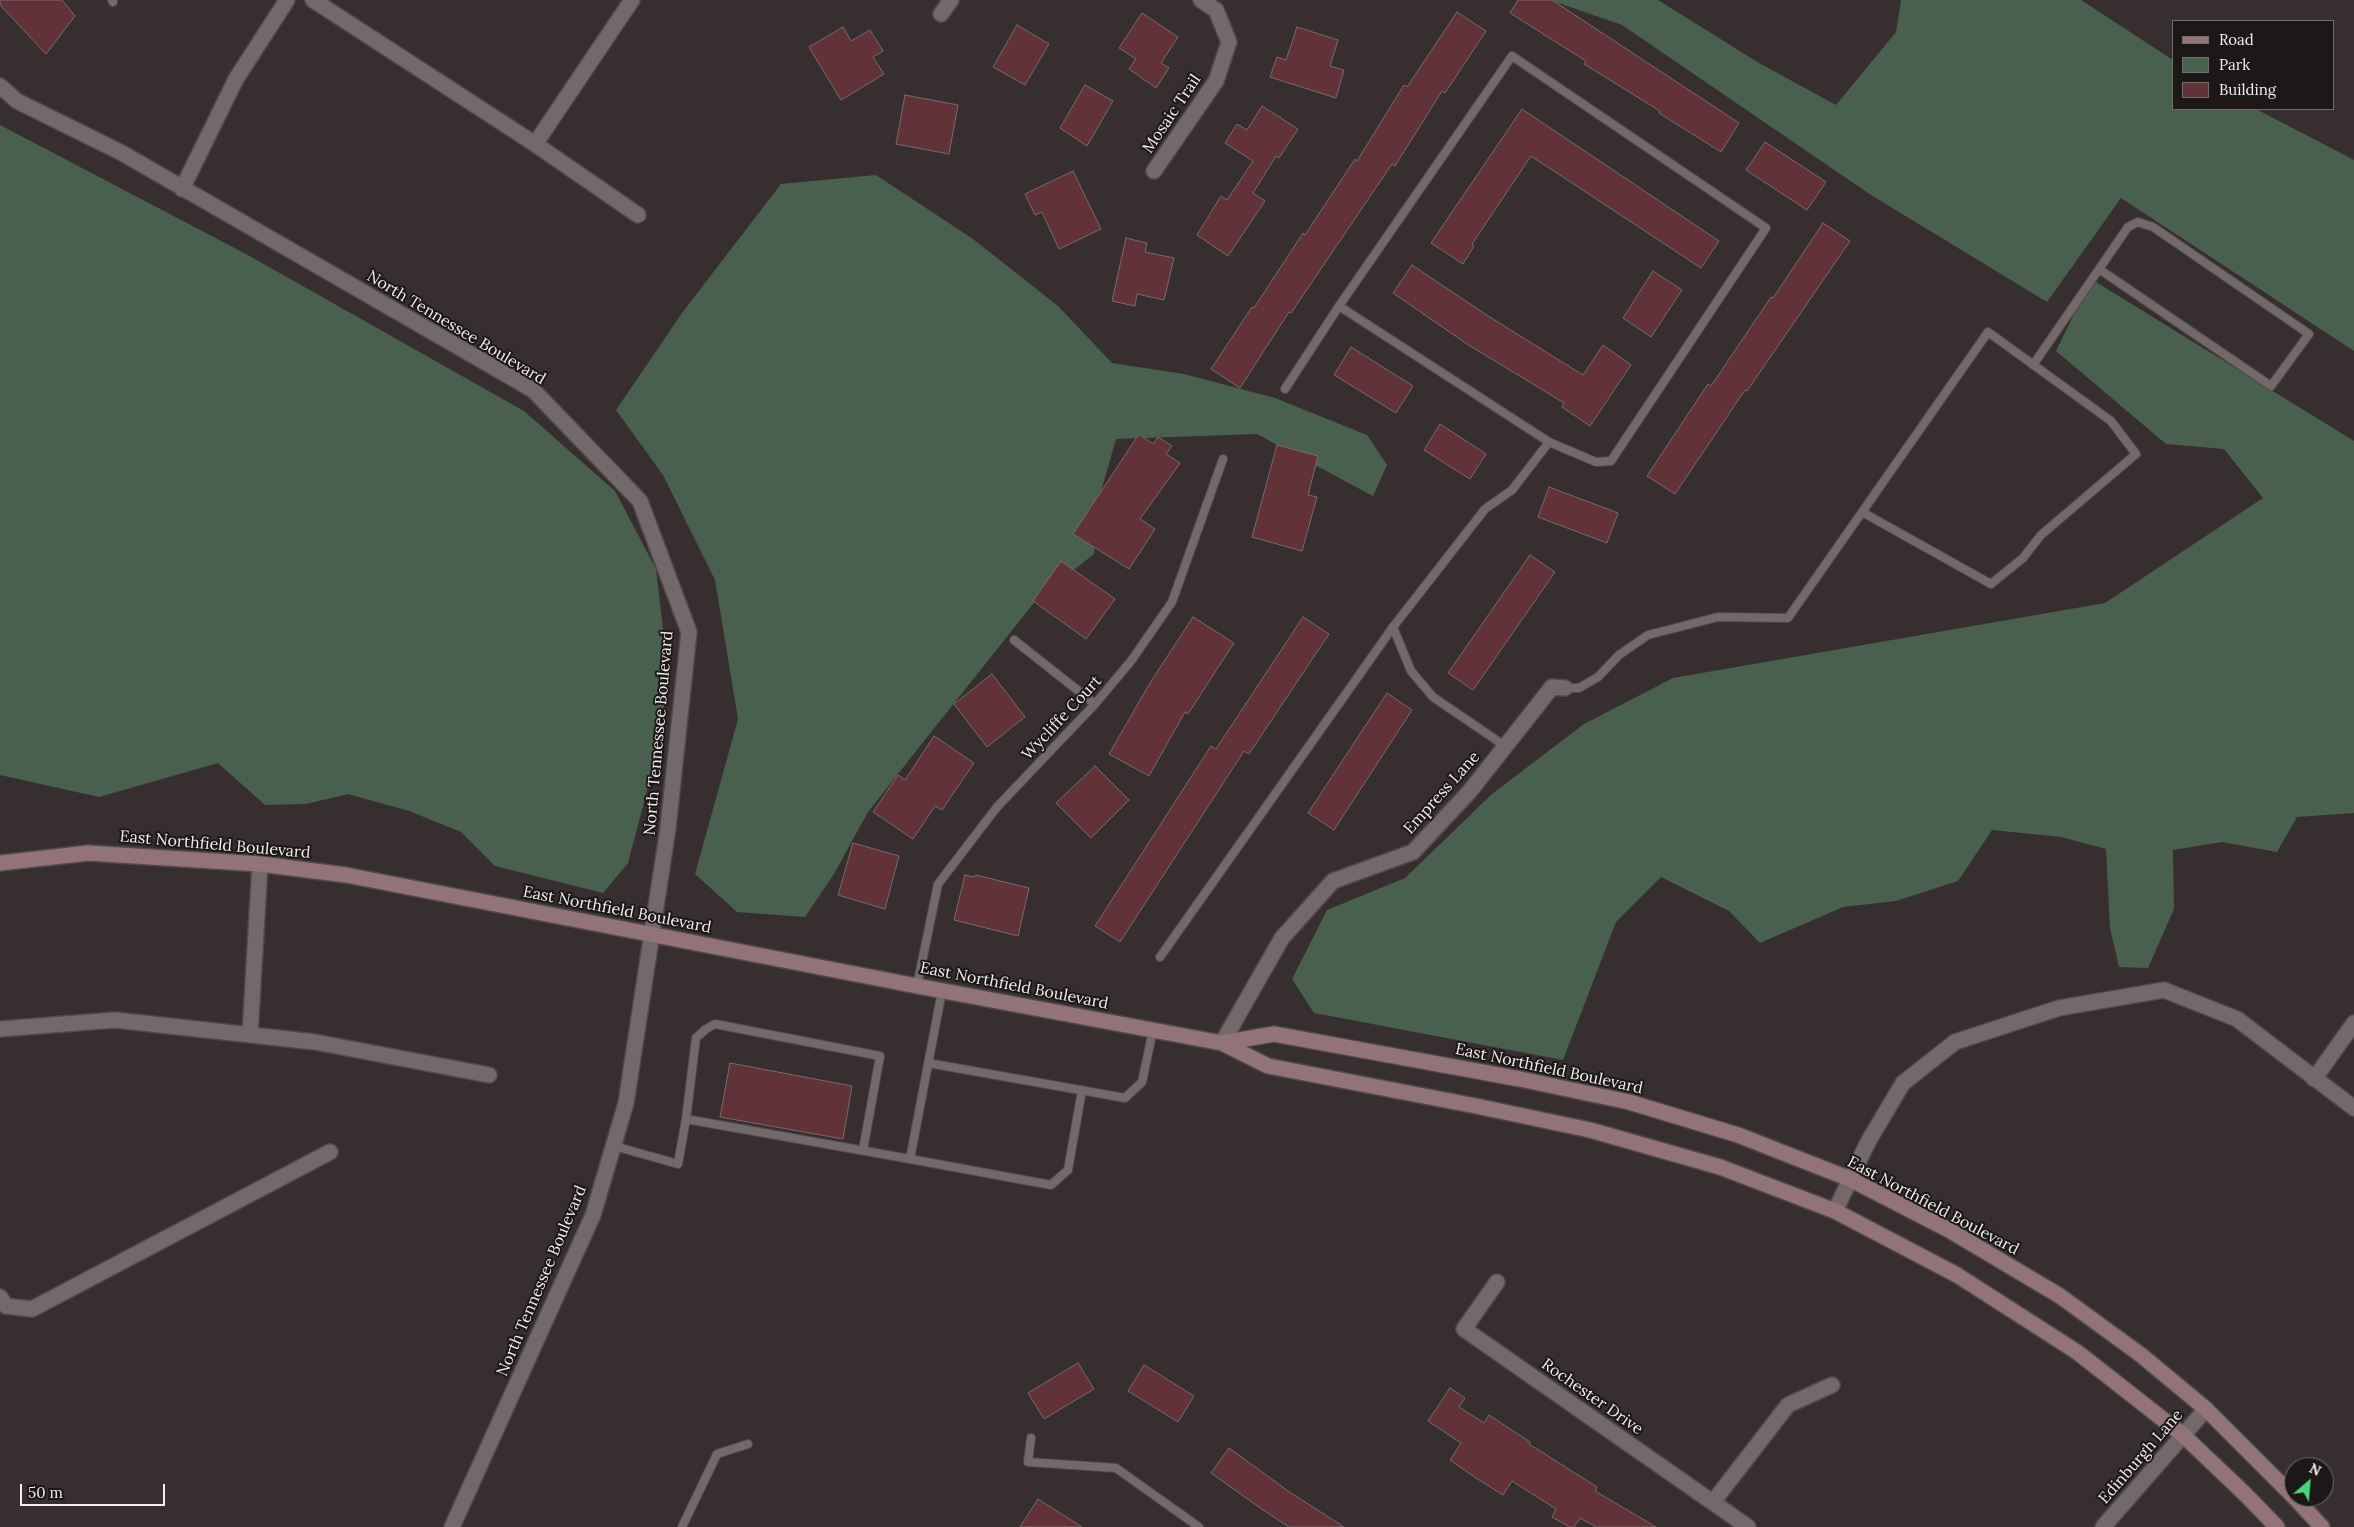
<!DOCTYPE html>
<html>
<head>
<meta charset="utf-8">
<style>
	body { margin:0 }
	#map { position:relative; width:2354px; height:1527px; overflow:hidden; background:#372e2f; font-family:Lora,serif }
	canvas { display:block }
	.legend { position:absolute; left:2172px; top:20px; width:162px; height:90px; box-sizing:border-box; background:#1c1818; border:1px solid #726d6d; margin:0; padding:6px 9px; list-style:none; font-size:15px; color:#f2eced }
	.legend li { display:flex; align-items:center; gap:10px; height:25px }
	.legend b { width:25px; border:1px solid #726d6d }
	.north { position:absolute; left:2284px; top:1457px; width:50px; height:50px; box-sizing:border-box; background:#1c1818; border:1px solid #726d6d; border-radius:50%; rotate:27deg; font-size:14px; font-weight:700; line-height:20px; text-align:center; color:#f2eced }
	.north::after { content:''; display:block; margin:auto; width:18px; height:22px; background:#48d778; clip-path:polygon(50% 0,100% 100%,50% 72%,0 100%) }
	.scale { position:absolute; left:20px; top:1484px; width:145px; height:22px; box-sizing:border-box; border:2px solid #f2eced; border-top:0; padding-left:6px; font-size:15px; line-height:18px; white-space:nowrap; color:#f2eced; -webkit-text-stroke:4px #1c1818; paint-order:stroke }
</style>
</head>
<body>
<div id="map">
<canvas width="2354" height="1527"></canvas>
<ul class="legend">
<li><b style="height:6px;background:#927377"></b>Road</li>
<li><b style="height:14px;background:#49604e"></b>Park</li>
<li><b style="height:14px;background:#613238"></b>Building</li>
</ul>
<div class="north">N</div>
<div class="scale">50 m</div>
</div>
<script>
const c = document.querySelector('canvas').getContext('2d');
c.lineJoin = 'round';
function fill(path, color) { c.fillStyle = color; c.fill(path, 'evenodd'); }
const shape = rows => new Path2D(rows.map(r => 'M' + r).join(''));
function strokePath(path, color, width, dash) { c.strokeStyle = color; c.lineWidth = width; c.lineCap = dash ? 'butt' : 'round'; c.setLineDash(dash || []); c.stroke(path); }
function write(font, color, halo, rows, align = 'center') {
  c.font = font + ' Lora,serif'; c.lineWidth = 4; c.setLineDash([]); c.textBaseline = 'middle'; c.strokeStyle = halo; c.fillStyle = color; for (const [text, x, y, turn = 0] of rows) {
    c.save(); c.translate(x, y); c.rotate((+turn || 0) * Math.PI / 180); c.textAlign = isNaN(turn) ? turn : align; if (halo) c.strokeText(text, 0, 0); c.fillText(text, 0, 0); c.restore();
  }
}
fill(shape([
	[1550,0,1658,0,1759,63,1836,105,1896,32,1901,0,2081,0,2173,60,2173,109,2256,109,2354,160,2354,351,2121,198,2047,302,1871,195,1622,25],
	[0,125,246,254,524,411,615,491,656,569,669,680,650,779,628,863,603,893,495,866,461,832,409,811,348,794,306,804,265,805,218,763,99,797,0,775],
	[876,175,973,239,1058,306,1112,363,1184,374,1275,398,1367,435,1387,465,1373,496,1257,434,1116,439,1100,495,1094,554,1037,599,928,736,868,812,834,874,805,917,737,912,695,874,738,719,715,580,663,475,616,410,682,313,781,184],
	[2091,279,2354,441,2354,813,2297,817,2277,852,2222,842,2173,850,2174,909,2148,968,2119,967,2110,928,2106,849,2061,837,1992,830,1958,881,1896,901,1843,907,1760,943,1729,911,1661,877,1616,922,1563,1060,1314,1013,1292,979,1327,910,1405,878,1492,794,1584,724,1673,678,2105,603,2263,498,2224,449,2166,444,2056,351]
]), '#49604e');
const building = shape([
	[0,0,62,0,75,16,46,54,0,5,0,0],
	[1518,0,1552,0,1739,123,1721,152,1659,113,1660,111,1584,64,1586,61,1510,13,1518,0],
	[1457,12,1486,31,1445,93,1442,91,1395,166,1392,164,1291,313,1289,312,1240,388,1211,369,1252,307,1254,308,1303,233,1305,235,1355,159,1357,161,1404,85,1407,87,1457,12],
	[1142,13,1178,37,1161,63,1169,68,1156,88,1129,69,1136,59,1119,48,1142,13],
	[1017,25,1049,44,1025,85,993,67,1017,25],
	[843,27,851,41,870,30,883,51,873,57,884,74,841,100,809,47,843,27],
	[1297,27,1338,40,1330,66,1344,70,1336,98,1270,77,1277,57,1286,60,1297,27],
	[1085,85,1113,101,1087,146,1060,128,1085,85],
	[905,95,958,105,949,154,896,144,905,95],
	[1262,106,1298,129,1279,158,1276,156,1253,193,1265,201,1228,256,1197,235,1221,196,1227,200,1253,161,1225,143,1237,124,1247,130,1262,106],
	[1522,109,1719,241,1701,268,1531,156,1472,244,1474,246,1463,264,1431,243,1522,109],
	[1765,142,1826,182,1807,210,1746,170,1765,142],
	[1073,171,1101,229,1059,249,1042,212,1035,215,1025,194,1073,171],
	[1823,223,1850,241,1747,391,1745,390,1675,494,1647,476,1708,384,1711,386,1771,297,1773,298,1823,223],
	[1126,238,1147,243,1145,252,1174,258,1164,300,1137,294,1135,306,1112,301,1126,238],
	[1412,265,1485,314,1583,375,1603,345,1631,365,1590,426,1562,407,1564,403,1467,344,1393,293,1412,265],
	[1653,271,1682,290,1651,337,1623,318,1653,271],
	[1351,347,1413,386,1396,413,1334,375,1351,347],
	[1440,424,1486,454,1470,479,1424,450,1440,424],
	[1139,434,1153,444,1158,437,1172,446,1166,454,1180,463,1140,519,1155,529,1129,569,1073,534,1139,434],
	[1277,445,1318,456,1308,495,1317,497,1302,551,1252,537,1277,445],
	[1549,487,1618,513,1607,543,1538,517,1549,487],
	[1530,555,1555,572,1473,690,1448,673,1530,555],
	[1061,561,1115,599,1086,639,1033,601,1061,561],
	[1193,617,1234,643,1188,714,1185,712,1149,776,1109,754,1150,683,1193,617],
	[1303,617,1329,634,1249,754,1244,751,1120,942,1095,926,1211,746,1216,749,1303,617],
	[992,674,1025,717,987,747,954,704,992,674],
	[1387,693,1412,710,1334,830,1308,813,1387,693],
	[934,736,974,763,942,810,935,806,913,839,873,812,898,775,905,780,934,736],
	[1095,766,1129,800,1091,838,1056,803,1095,766],
	[853,843,899,856,885,909,838,895,853,843],
	[965,875,974,877,976,875,1029,888,1018,936,954,920,965,875],
	[730,1063,852,1086,843,1139,720,1117,730,1063],
	[1078,1363,1094,1389,1044,1419,1028,1393,1078,1363],
	[1144,1365,1194,1396,1178,1422,1128,1391,1144,1365],
	[1450,1388,1465,1398,1459,1407,1484,1423,1489,1415,1530,1442,1529,1444,1597,1487,1595,1491,1656,1527,1596,1527,1580,1518,1574,1527,1570,1527,1552,1517,1556,1509,1512,1481,1503,1495,1476,1478,1450,1460,1461,1443,1428,1421,1450,1388],
	[1229,1448,1288,1491,1344,1527,1289,1527,1263,1510,1211,1473,1229,1448],
	[1038,1499,1082,1527,1020,1527,1038,1499]
]);
fill(building, '#613238');
strokePath(building, '#766c6d', 1);
const lane = shape([
	[112,0,113,2],
	[2033,365,2128,227,2138,222,2153,227,2309,334,2271,386,2099,269],
	[1285,389,1339,306,1512,56,1766,228,1611,461,1596,462,1549,442,1339,306],
	[1393,627,1411,671,1433,697,1505,746],
	[1014,640,1095,704],
	[1565,688,1579,688,1598,677,1619,655,1648,635,1718,617,1788,618,1988,332,2111,421,2136,454,2041,535,2023,558,1991,584,1862,512],
	[1160,957,1393,627,1485,509,1512,490,1549,442],
	[917,986,938,884,997,807,1095,704,1131,661,1172,602,1223,459],
	[928,1063,1125,1098,1142,1082,1153,1030],
	[686,1119,696,1038,706,1029,715,1024,880,1056,863,1150],
	[614,1146,678,1164,686,1119,910,1159,942,991],
	[910,1159,1051,1185,1068,1170,1082,1090],
	[1031,1438,1028,1462,1116,1468,1199,1527],
	[682,1527,717,1454,748,1444]
]);
const street = shape([
	[313,0,535,144,632,0],
	[941,14,951,0],
	[0,86,17,101,122,153,533,390,640,501,689,632,668,828,626,1103,593,1215,452,1527],
	[535,144,638,215],
	[1154,171,1216,81,1229,42,1216,10,1201,0],
	[182,189,236,79,287,0],
	[0,1029,115,1020,315,1042,489,1075],
	[250,1035,260,864],
	[1222,1043,1282,938,1333,881,1413,852,1470,791,1552,687,1565,688],
	[2314,1079,2354,1023],
	[1835,1211,1868,1142,1903,1083,1955,1042,2059,1008,2164,990,2237,1019,2354,1108],
	[1497,1282,1464,1329,1748,1527],
	[0,1297,6,1306,32,1309,330,1152],
	[1713,1502,1788,1405,1832,1385],
	[2103,1527,2206,1409]
]);
const secondary = shape([
	[0,863,88,853,260,864,346,875,917,986,1222,1043,1268,1066,1476,1106,1590,1130,1720,1167,1835,1211,1957,1275,2077,1352,2183,1435,2246,1495,2277,1527],
	[1222,1043,1274,1034,1520,1079,1629,1102,1738,1135,1850,1179,1949,1230,2060,1296,2141,1355,2206,1409,2294,1497],
	[2294,1497,2322,1527]
]);
strokePath(lane, '#514a4a', 10);
strokePath(street, '#514a4a', 18);
strokePath(secondary, '#514a4a', 18);
strokePath(lane, '#73696a', 8);
strokePath(street, '#73696a', 15);
strokePath(secondary, '#927377', 15);
write('16px', '#f2eced', '#1c1818', [
	["Mosaic Trail",1172,114,-56],
	["North Tennessee Boulevard",456,328,31],
	["Wycliffe Court",1062,718,-47],
	["North Tennessee Boulevard",659,733,-85],
	["Empress Lane",1442,793,-48],
	["East Northfield Boulevard",215,845,5],
	["East Northfield Boulevard",617,910,11],
	["East Northfield Boulevard",1014,986,11],
	["East Northfield Boulevard",1549,1069,12],
	["East Northfield Boulevard",1933,1206,28],
	["North Tennessee Boulevard",542,1281,-67],
	["Rochester Drive",1592,1397,35],
	["Edinburgh Lane",2141,1457,-49]
]);
</script>
</body>
</html>
